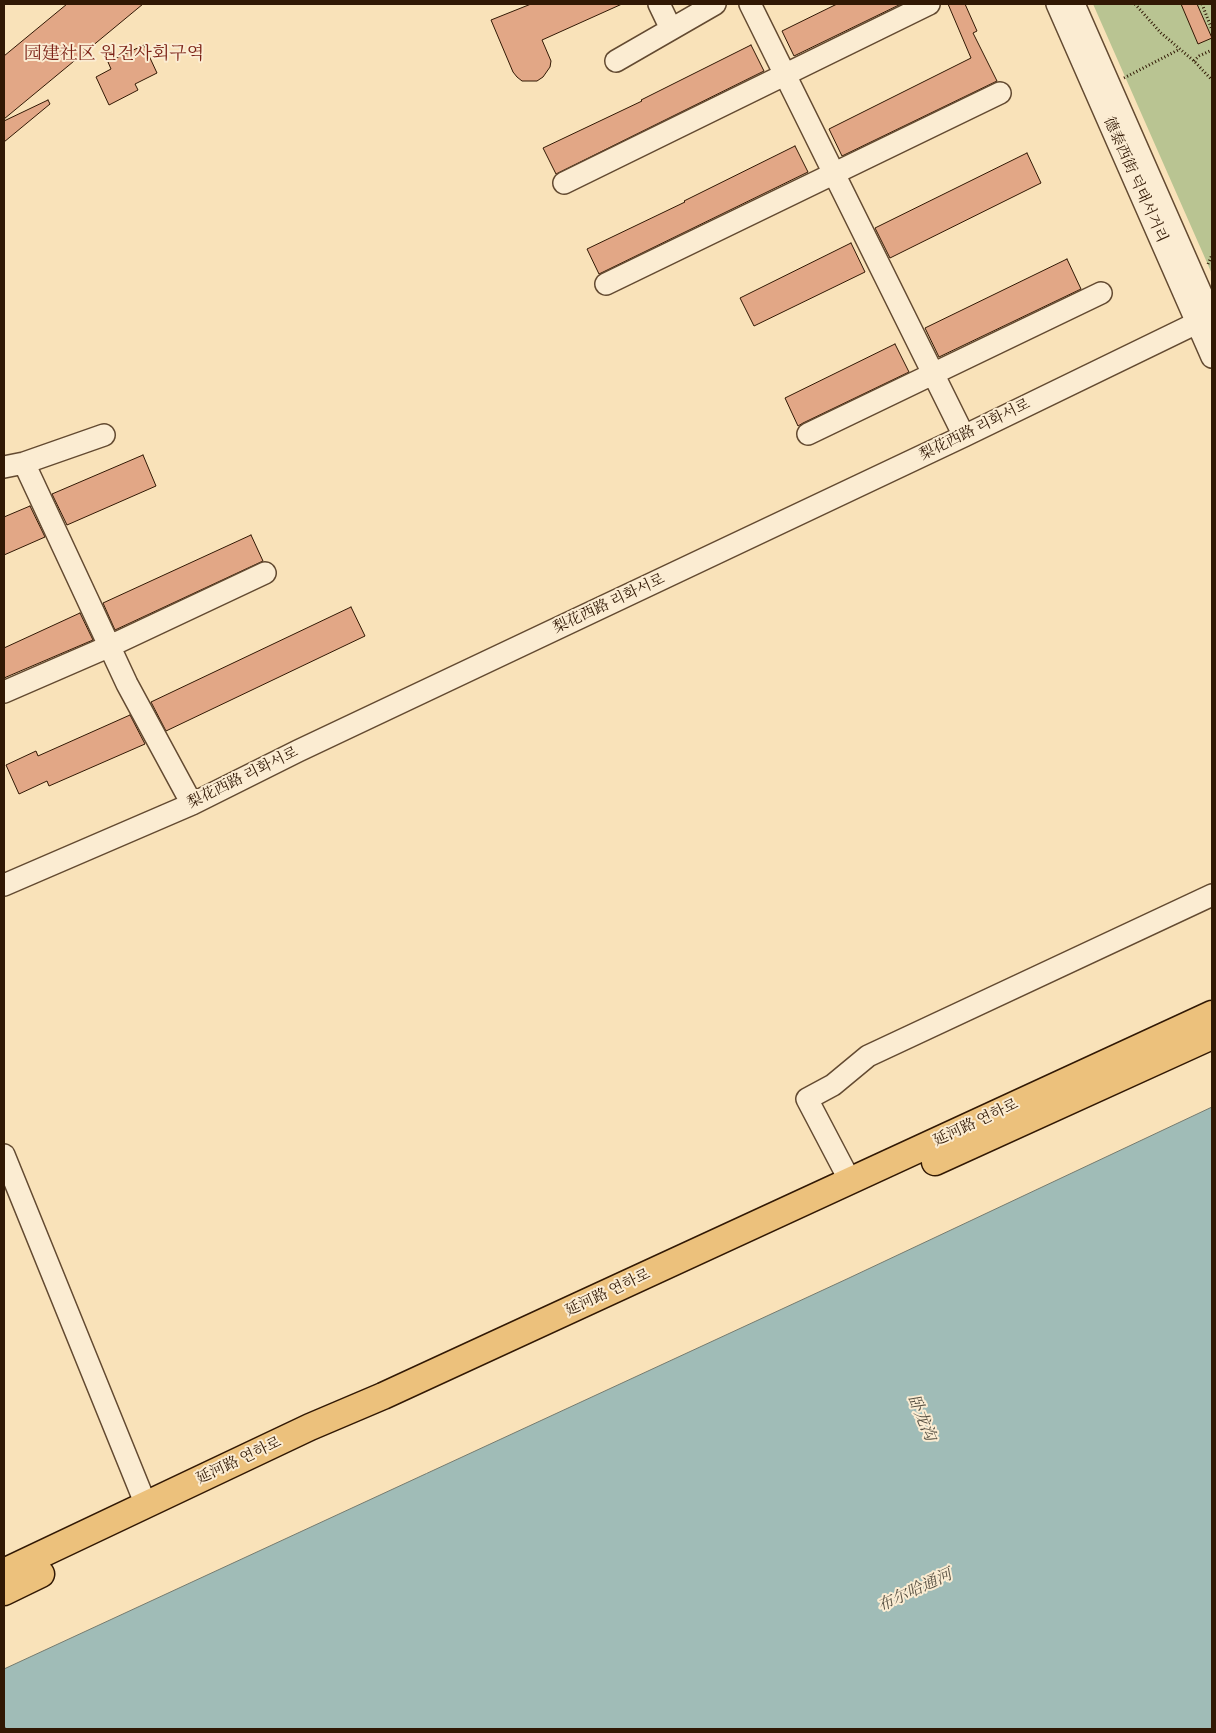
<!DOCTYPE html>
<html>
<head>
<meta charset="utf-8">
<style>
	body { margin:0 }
	#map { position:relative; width:1216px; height:1733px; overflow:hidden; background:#f9e2b9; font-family:"Gentium Book Plus",serif }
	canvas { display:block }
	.frame { position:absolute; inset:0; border:5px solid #311804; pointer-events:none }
</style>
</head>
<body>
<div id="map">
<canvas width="1216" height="1733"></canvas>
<div class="frame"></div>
</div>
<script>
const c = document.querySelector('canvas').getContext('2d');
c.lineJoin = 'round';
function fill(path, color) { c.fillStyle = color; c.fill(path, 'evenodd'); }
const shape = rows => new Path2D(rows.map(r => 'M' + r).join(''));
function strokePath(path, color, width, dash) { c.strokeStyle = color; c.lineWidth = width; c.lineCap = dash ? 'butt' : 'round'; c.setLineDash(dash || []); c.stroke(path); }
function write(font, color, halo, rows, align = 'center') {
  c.font = font + ' "Gentium Book Plus","Noto Serif SC","Noto Serif KR",serif'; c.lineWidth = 4; c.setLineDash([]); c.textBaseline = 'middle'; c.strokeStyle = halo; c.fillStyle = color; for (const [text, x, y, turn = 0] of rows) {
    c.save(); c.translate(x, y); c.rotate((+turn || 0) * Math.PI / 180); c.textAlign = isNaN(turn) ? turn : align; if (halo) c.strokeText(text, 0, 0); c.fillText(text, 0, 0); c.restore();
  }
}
fill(shape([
	[1093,4,1212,4,1212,274,1205,258]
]), '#b9c492');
const water = shape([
	[1212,1107,1212,1729,4,1729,4,1669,849,1278,1212,1107]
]);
fill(water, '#a0bcb7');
strokePath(water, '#747a6f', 1);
const building = shape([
	[67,4,143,4,4,119,4,56,67,4],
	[531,4,622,4,542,40,551,61,550,67,543,77,537,81,522,81,517,77,513,72,491,20,531,4],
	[837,4,901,4,794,56,782,31,837,4],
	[948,4,965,4,977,31,973,33,997,81,842,156,829,129,971,58,948,4],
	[1181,4,1197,4,1212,38,1198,44,1181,4],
	[144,45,157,73,135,84,138,90,109,105,96,77,111,69,108,62,144,45],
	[751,45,764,71,556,174,543,148,642,101,641,100,751,45],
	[48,100,50,104,4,142,4,121,48,100],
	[795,146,808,172,599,274,587,249,685,202,684,201,795,146],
	[1027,153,1041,183,890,258,875,228,1027,153],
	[851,243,865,272,754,326,740,298,851,243],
	[1067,259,1081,289,939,357,925,328,1067,259],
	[895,344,909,372,803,423,798,426,785,398,895,344],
	[143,455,156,486,67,525,52,494,143,455],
	[30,506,45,537,4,555,4,517,30,506],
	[251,535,263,561,115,630,103,603,251,535],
	[351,607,365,636,166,731,151,702,351,607],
	[80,613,93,640,4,678,4,648,80,613],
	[130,715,145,744,49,786,47,781,19,794,6,765,36,751,38,756,130,715]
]);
fill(building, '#e2a786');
strokePath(building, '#311804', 1);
const minor = shape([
	[659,4,671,29],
	[750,4,964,436],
	[1057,4,1212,357],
	[1074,4,1212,318],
	[616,61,715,4],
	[564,183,929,4],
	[606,284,1000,93],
	[808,434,1101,293],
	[24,463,127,684,192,804],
	[4,467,24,463,104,435],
	[4,692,110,646,265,573],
	[4,885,192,804,298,751,964,436,1211,316],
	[4,1155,146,1505],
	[850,1181,807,1099,833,1085,868,1056,1212,895]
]);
const major = shape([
	[935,1162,1212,1036],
	[4,1572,310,1427,383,1396,1212,1014],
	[4,1592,41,1574]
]);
strokePath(minor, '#634a31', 24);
strokePath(major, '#311804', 29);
strokePath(shape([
	[1135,4,1161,33,1194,61,1212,80],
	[1202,4,1212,30],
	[1194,61,1199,56,1212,50],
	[1124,78,1180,49],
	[1208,264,1212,255],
	[4,1728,6,1729]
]), '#311804', 3, [1, 2.5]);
strokePath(minor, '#fbecd2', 21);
strokePath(major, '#ecc17c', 26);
write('15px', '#311804', '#fbecd2', [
	["德泰西街 덕태서거리",1135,180,66],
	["梨花西路 리화서로",975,430,-26],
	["梨花西路 리화서로",609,604,-25],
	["梨花西路 리화서로",243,778,-26],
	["延河路 연하로",976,1123,-25],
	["延河路 연하로",608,1293,-25],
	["延河路 연하로",239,1461,-25]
]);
write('italic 16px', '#585143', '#fbecd2', [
	["卧龙沟",921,1418,67],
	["布尔哈通河",915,1591,-25]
]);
write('18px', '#7a1f14', '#fbecd2', [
	["园建社区 원건사회구역",114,54]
]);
</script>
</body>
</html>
